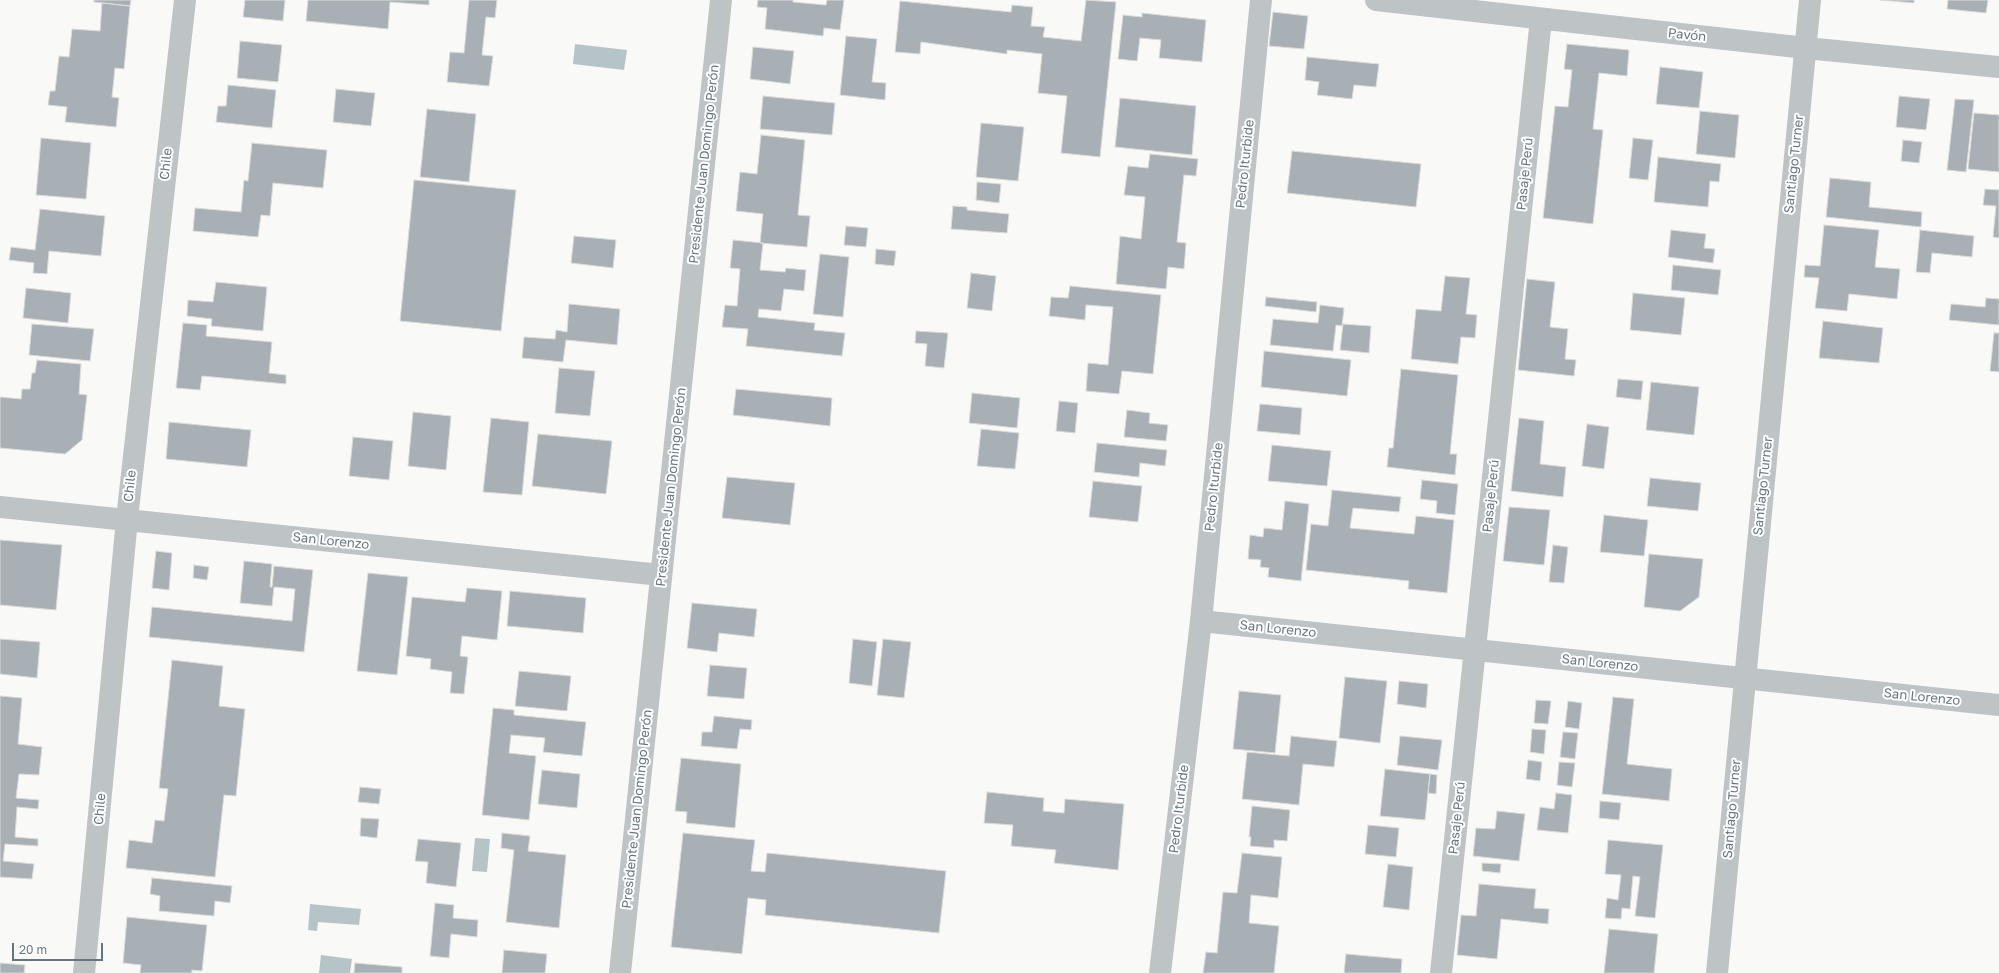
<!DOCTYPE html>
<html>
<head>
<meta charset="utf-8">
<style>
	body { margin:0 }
	#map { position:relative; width:1999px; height:973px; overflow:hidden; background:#f9f9f7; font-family:"Golos Text",sans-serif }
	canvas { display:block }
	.scale { position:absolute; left:12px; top:943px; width:91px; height:18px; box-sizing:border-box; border:2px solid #667680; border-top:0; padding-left:5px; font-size:12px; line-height:14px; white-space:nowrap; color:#667680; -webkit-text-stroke:3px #fff; paint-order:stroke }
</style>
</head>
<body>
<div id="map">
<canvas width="1999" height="973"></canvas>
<div class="scale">20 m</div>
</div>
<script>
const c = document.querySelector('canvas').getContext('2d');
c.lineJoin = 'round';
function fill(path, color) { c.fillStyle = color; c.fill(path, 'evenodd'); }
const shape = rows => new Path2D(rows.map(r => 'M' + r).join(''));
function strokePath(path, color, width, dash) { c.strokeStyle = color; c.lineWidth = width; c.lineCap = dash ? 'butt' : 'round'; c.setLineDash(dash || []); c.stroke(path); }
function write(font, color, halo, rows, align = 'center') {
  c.font = font + ' "Golos Text",sans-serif'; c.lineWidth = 4; c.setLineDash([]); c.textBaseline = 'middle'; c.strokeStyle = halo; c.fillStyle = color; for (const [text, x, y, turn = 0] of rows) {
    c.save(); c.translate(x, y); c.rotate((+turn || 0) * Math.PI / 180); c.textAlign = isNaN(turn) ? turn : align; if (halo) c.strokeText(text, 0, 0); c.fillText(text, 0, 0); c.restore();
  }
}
fill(shape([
	[575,44,627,50,624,70,573,64],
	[475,838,490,839,487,872,472,871],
	[310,904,361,909,359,925,318,922,317,931,308,930],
	[321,955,352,959,350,973,319,973]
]), '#b7c4c7');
const building = shape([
	[94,0,131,0,130,6,94,2,94,0],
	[245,0,285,0,283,21,243,17,245,0],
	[308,0,429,0,429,5,390,2,388,29,306,21,308,0],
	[469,0,497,0,495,18,486,17,482,55,493,56,489,86,447,82,450,52,464,53,469,0],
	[758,0,793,0,793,2,826,5,827,0,844,0,840,30,824,28,823,36,765,29,767,8,757,7,758,0],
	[1086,0,1116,2,1100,157,1061,153,1067,96,1038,93,1042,54,1007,50,1007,54,921,42,920,54,895,52,900,1,1011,12,1012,5,1033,7,1031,26,1045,27,1043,37,1081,41,1086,0],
	[1880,0,1914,0,1914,3,1880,0],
	[1948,0,1988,0,1986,13,1947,9,1948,0],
	[102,3,130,6,124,69,115,68,112,97,119,98,116,127,65,122,67,107,48,105,50,91,55,91,59,56,69,57,72,29,100,31,102,3],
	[1273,12,1308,16,1304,49,1269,46,1273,12],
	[1142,13,1206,20,1202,62,1159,58,1161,40,1140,38,1137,61,1118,59,1123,15,1142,17,1142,13],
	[846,36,877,39,872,82,886,83,885,100,840,95,846,36],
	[240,41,282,45,278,82,237,78,240,41],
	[1567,44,1629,50,1627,76,1599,73,1593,129,1603,130,1593,224,1543,218,1555,106,1568,107,1572,70,1564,69,1567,44],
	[753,47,794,51,790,84,750,79,753,47],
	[1307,57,1379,64,1376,87,1354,85,1352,99,1317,95,1319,82,1305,80,1307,57],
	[1660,67,1703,72,1699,108,1656,104,1660,67],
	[228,85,276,90,272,128,216,122,218,106,226,106,228,85],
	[336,89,375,93,371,126,333,122,336,89],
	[763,96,835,103,832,135,760,129,763,96],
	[1899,96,1930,99,1926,130,1896,127,1899,96],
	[1120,98,1196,106,1192,155,1115,147,1120,98],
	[1955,99,1974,100,1966,172,1947,170,1955,99],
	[427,109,476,114,469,182,420,177,427,109],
	[1700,111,1739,115,1735,158,1696,154,1700,111],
	[1974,113,1999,115,1999,172,1968,169,1974,113],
	[981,123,1024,127,1018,181,976,177,981,123],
	[761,135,805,140,798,215,810,216,807,247,760,243,763,214,736,211,740,172,757,174,761,135],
	[41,138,91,143,86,199,36,195,41,138],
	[1633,138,1653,140,1648,180,1629,178,1633,138],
	[1903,140,1922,142,1919,163,1901,161,1903,140],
	[252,143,327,150,323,188,273,183,270,216,261,215,258,237,193,231,195,208,241,212,244,180,248,181,252,143],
	[1292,151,1421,164,1416,207,1287,193,1292,151],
	[1150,154,1198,159,1196,176,1184,175,1177,242,1186,243,1184,269,1168,267,1166,289,1116,284,1120,236,1141,239,1145,197,1124,195,1128,166,1148,168,1150,154],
	[1658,157,1721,164,1719,182,1710,181,1708,207,1654,202,1658,157],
	[1830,178,1871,182,1869,207,1922,212,1921,227,1826,217,1830,178],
	[414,180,516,190,501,331,400,321,414,180],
	[977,182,1001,184,999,203,976,200,977,182],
	[1985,189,1999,190,1999,238,1993,237,1996,206,1983,205,1985,189],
	[953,206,967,207,967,210,1009,214,1007,233,951,229,953,206],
	[40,209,105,216,101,256,49,251,47,274,33,273,34,263,9,260,11,247,35,250,40,209],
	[1824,225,1879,230,1875,267,1900,269,1897,299,1849,294,1847,311,1815,308,1819,278,1804,277,1805,265,1820,266,1824,225],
	[846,226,868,228,866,247,844,245,846,226],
	[1671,230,1706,234,1704,248,1715,249,1713,263,1668,257,1671,230],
	[1920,230,1974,236,1972,257,1932,253,1930,273,1916,272,1920,230],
	[574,236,616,240,613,268,571,263,574,236],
	[733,240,763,243,760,270,785,272,786,268,806,270,804,291,784,289,781,311,759,309,758,317,815,323,814,330,845,333,842,356,746,346,748,329,722,327,725,305,737,306,740,269,730,268,733,240],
	[876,249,896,251,894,266,875,264,876,249],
	[820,254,849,257,843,317,813,314,820,254],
	[1673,265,1721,270,1718,295,1671,290,1673,265],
	[971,273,996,276,992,311,967,308,971,273],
	[1445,276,1470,278,1466,314,1477,315,1475,338,1461,337,1458,364,1411,359,1416,309,1441,311,1445,276],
	[1527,279,1555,282,1550,327,1568,329,1565,359,1576,360,1574,376,1518,370,1527,279],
	[216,282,267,287,263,331,211,326,212,319,187,316,188,300,213,302,216,282],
	[1070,286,1161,295,1153,374,1122,371,1119,394,1086,391,1088,363,1108,365,1113,307,1086,305,1085,320,1049,316,1051,297,1068,298,1070,286],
	[26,288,71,293,68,323,23,318,26,288],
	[1633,293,1685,298,1681,335,1630,330,1633,293],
	[1266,297,1317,302,1316,312,1265,306,1266,297],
	[1986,298,1999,299,1999,325,1949,320,1951,304,1985,307,1986,298],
	[569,304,620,309,617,345,566,340,563,362,522,358,524,337,555,339,556,330,567,332,569,304],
	[1320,305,1344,308,1342,326,1336,325,1333,351,1270,345,1273,319,1318,323,1320,305],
	[1823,321,1883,328,1879,363,1819,358,1823,321],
	[183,323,207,325,206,336,272,342,269,373,286,375,286,384,202,376,200,390,176,388,183,323],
	[32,324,94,329,90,361,29,355,32,324],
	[1343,324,1371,326,1369,353,1340,350,1343,324],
	[916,331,948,333,944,368,925,366,927,344,915,343,916,331],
	[1994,333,1999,333,1999,372,1990,371,1994,333],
	[1264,351,1351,360,1347,396,1261,387,1264,351],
	[37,360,81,364,79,394,87,395,82,440,65,454,0,448,0,397,21,399,22,389,30,389,32,373,35,373,37,360],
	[559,368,595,371,590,416,555,413,559,368],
	[1401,369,1458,375,1450,454,1457,454,1455,475,1387,467,1389,448,1393,448,1401,369],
	[1618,379,1643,381,1641,400,1616,397,1618,379],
	[1651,382,1699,387,1694,435,1646,430,1651,382],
	[736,389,832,398,830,426,733,415,736,389],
	[972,393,1020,398,1017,428,969,423,972,393],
	[1059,401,1078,403,1075,433,1056,431,1059,401],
	[1260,404,1302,408,1300,435,1257,431,1260,404],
	[1127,410,1150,413,1149,423,1168,425,1166,441,1124,437,1127,410],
	[413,412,451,416,446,470,408,466,413,412],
	[491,418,529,422,522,495,483,492,491,418],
	[1519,418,1544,421,1540,464,1566,467,1563,497,1511,491,1519,418],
	[169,422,251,430,247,467,166,459,169,422],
	[1587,424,1609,427,1604,469,1582,466,1587,424],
	[981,429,1019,433,1015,469,977,466,981,429],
	[538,434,612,441,606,494,532,486,538,434],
	[353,437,393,441,389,480,349,476,353,437],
	[1097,443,1167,450,1165,466,1140,463,1139,477,1094,472,1097,443],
	[1272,445,1331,451,1327,486,1268,481,1272,445],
	[727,477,795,483,790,525,722,518,727,477],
	[1650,478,1701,483,1698,511,1647,506,1650,478],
	[1422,480,1458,484,1455,515,1436,513,1437,501,1420,499,1422,480],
	[1093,481,1142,486,1138,522,1089,517,1093,481],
	[1332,490,1401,497,1399,512,1353,508,1350,528,1414,534,1416,516,1454,520,1447,593,1408,589,1409,581,1306,570,1311,524,1328,526,1332,490],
	[1285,501,1309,504,1301,581,1268,577,1269,568,1260,567,1261,560,1248,559,1250,535,1263,537,1264,528,1282,530,1285,501],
	[1509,507,1550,510,1544,565,1503,561,1509,507],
	[1604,515,1648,520,1644,556,1600,552,1604,515],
	[0,540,62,545,56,610,0,605,0,540],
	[1553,545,1568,547,1564,583,1549,582,1553,545],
	[156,551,172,553,169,590,152,588,156,551],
	[1649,554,1703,559,1699,597,1680,611,1644,607,1649,554],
	[244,561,272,564,270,587,272,587,274,566,313,570,304,652,149,637,152,607,292,621,295,589,274,587,272,606,240,603,244,561],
	[194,565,209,567,207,580,193,578,194,565],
	[368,573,408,577,397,675,357,671,368,573],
	[467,588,502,591,497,640,462,636,460,656,468,657,464,694,450,693,452,672,430,669,431,659,406,656,412,597,465,602,467,588],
	[510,591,586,598,583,633,507,626,510,591],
	[692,603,757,609,754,637,719,633,717,652,687,648,692,603],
	[0,639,40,642,37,678,0,674,0,639],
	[853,639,877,642,872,686,849,683,853,639],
	[883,639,911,642,904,698,877,695,883,639],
	[172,660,223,666,219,706,245,709,236,796,224,795,215,877,126,868,129,840,152,843,155,820,164,821,168,789,159,788,172,660],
	[710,665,747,668,744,699,707,696,710,665],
	[519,671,571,676,567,711,515,706,519,671],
	[1345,677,1387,681,1380,743,1339,738,1345,677],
	[1399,681,1428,684,1426,708,1397,704,1399,681],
	[1239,691,1281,695,1275,753,1233,749,1239,691],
	[0,696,22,698,18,744,42,747,39,775,19,774,16,798,39,800,38,809,17,807,15,837,38,839,38,846,5,844,3,861,34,864,32,879,0,877,0,696],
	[1613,697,1634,699,1627,764,1672,769,1669,801,1602,794,1613,697],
	[1536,700,1551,701,1548,724,1534,723,1536,700],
	[1568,701,1582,703,1579,729,1565,727,1568,701],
	[493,708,514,710,514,715,586,722,582,756,543,752,545,738,511,735,509,753,536,756,529,820,482,815,493,708],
	[714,716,752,720,751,730,740,729,737,749,701,746,702,732,712,732,714,716],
	[1532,729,1546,730,1544,754,1530,752,1532,729],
	[1563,732,1578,733,1575,759,1560,757,1563,732],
	[1291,736,1337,741,1334,767,1303,764,1299,805,1242,799,1247,752,1289,756,1291,736],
	[1400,736,1442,740,1438,770,1397,765,1400,736],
	[681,758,741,764,735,828,686,823,687,812,675,811,681,758],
	[1528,760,1542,762,1540,781,1526,779,1528,760],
	[1559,762,1575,763,1572,787,1557,785,1559,762],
	[1385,769,1430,774,1425,820,1380,816,1385,769],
	[542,770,580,774,577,808,538,804,542,770],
	[1430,774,1437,775,1436,794,1428,793,1430,774],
	[360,787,381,789,379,804,358,802,360,787],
	[987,792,1044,798,1043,811,1064,813,1065,799,1124,804,1118,870,1054,863,1056,850,1011,846,1013,825,984,823,987,792],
	[1556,793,1572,795,1568,833,1537,830,1540,807,1554,809,1556,793],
	[1600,801,1621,803,1619,820,1599,818,1600,801],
	[1252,806,1290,810,1287,841,1274,840,1274,848,1250,846,1251,837,1249,837,1252,806],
	[1497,811,1525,814,1519,861,1473,856,1476,828,1495,829,1497,811],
	[361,818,379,819,377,838,360,836,361,818],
	[1368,825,1399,828,1396,857,1365,854,1368,825],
	[502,833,530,836,528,851,566,855,559,928,506,922,514,850,501,848,502,833],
	[683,833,755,840,751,871,765,872,767,853,946,871,939,933,765,915,766,900,748,898,742,954,671,947,683,833],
	[418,839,461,843,456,887,426,883,428,862,415,861,418,839],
	[1608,840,1663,845,1655,918,1635,916,1640,877,1633,876,1630,909,1622,908,1621,919,1605,918,1607,898,1618,900,1621,875,1605,874,1608,840],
	[1242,853,1282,857,1278,898,1251,895,1249,923,1279,926,1274,973,1203,973,1206,952,1217,953,1223,892,1237,893,1242,853],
	[1482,863,1501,864,1500,873,1482,871,1482,863],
	[1388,864,1413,867,1409,910,1383,907,1388,864],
	[152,878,232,886,230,903,215,901,214,916,159,911,160,896,150,894,152,878],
	[1479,884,1536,889,1534,908,1549,909,1548,924,1501,919,1497,959,1457,955,1461,915,1476,916,1479,884],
	[435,903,454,905,453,918,478,920,477,937,451,934,449,958,430,956,435,903],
	[127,917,207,925,202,971,192,970,192,973,140,973,141,965,123,963,127,917],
	[1609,929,1658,934,1654,973,1604,973,1609,929],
	[504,950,547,954,545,973,502,973,504,950],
	[1346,954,1402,959,1401,973,1344,973,1346,954],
	[0,963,25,965,24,973,0,973,0,963],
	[355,963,402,967,402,973,354,973,355,963]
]);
fill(building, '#a8b0b6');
strokePath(building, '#dbdbd9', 1);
strokePath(shape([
	[1376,0,1806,48,1999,67],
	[0,507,661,575],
	[1201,621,1999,705],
	[84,973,127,519,185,0],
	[620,973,721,0],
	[1160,973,1201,621,1261,0],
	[1441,973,1541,19],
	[1717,973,1810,0]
]), '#bec3c6', 22);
write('13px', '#667680', '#fff', [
	["Pavón",1687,35,6],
	["Chile",166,164,-84],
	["Presidente Juan Domingo Perón",704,164,-84],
	["Pedro Iturbide",1245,164,-84],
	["Santiago Turner",1794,164,-84],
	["Pasaje Perú",1525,174,-84],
	["Chile",130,486,-84],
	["Santiago Turner",1763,486,-84],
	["Presidente Juan Domingo Perón",671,487,-84],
	["Pedro Iturbide",1214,487,-84],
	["Pasaje Perú",1491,496,-84],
	["San Lorenzo",331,541,6],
	["San Lorenzo",1278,629,6],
	["San Lorenzo",1600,663,6],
	["San Lorenzo",1922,697,6],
	["Chile",100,809,-85],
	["Presidente Juan Domingo Perón",637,809,-84],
	["Pedro Iturbide",1179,809,-83],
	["Santiago Turner",1732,809,-85],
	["Pasaje Perú",1457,818,-84]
]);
</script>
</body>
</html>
